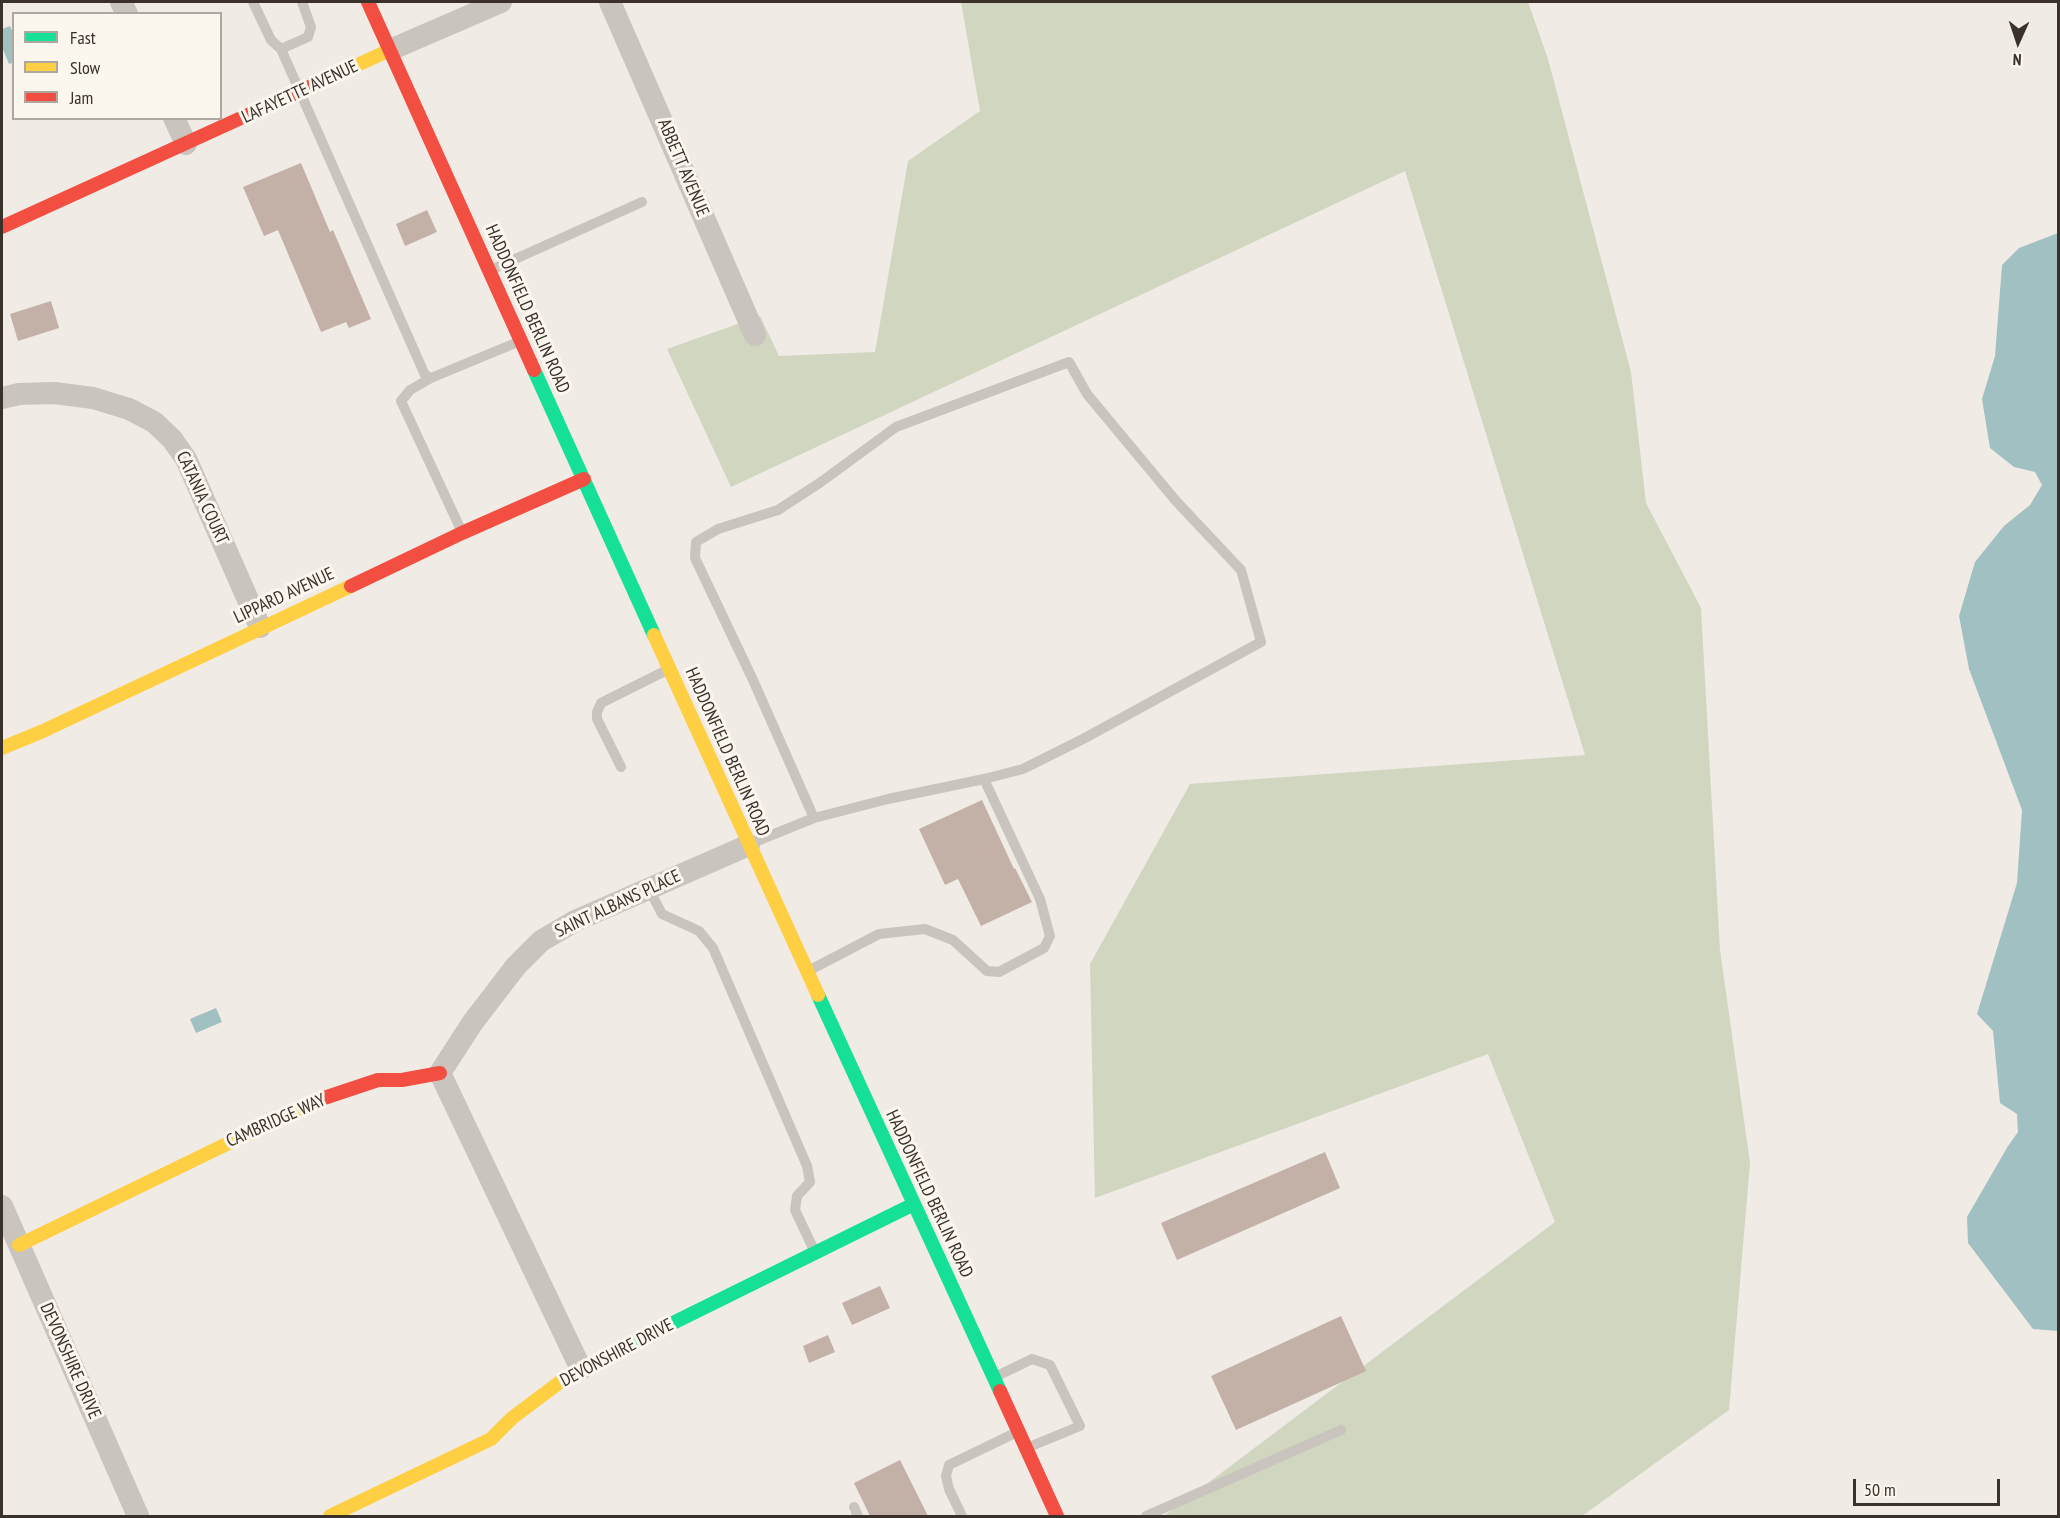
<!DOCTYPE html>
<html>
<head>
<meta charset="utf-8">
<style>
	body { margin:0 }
	#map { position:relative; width:2060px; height:1518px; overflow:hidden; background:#f0ebe5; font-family:"PT Sans Narrow",sans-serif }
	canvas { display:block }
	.frame { position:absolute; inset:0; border:3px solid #3b312b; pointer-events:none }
	.legend { position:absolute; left:12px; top:12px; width:210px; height:108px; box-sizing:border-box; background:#fbf6ee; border:2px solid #aea7a0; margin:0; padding:8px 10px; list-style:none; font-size:18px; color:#3b312b }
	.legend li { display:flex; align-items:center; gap:12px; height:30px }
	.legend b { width:30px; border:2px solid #aea7a0 }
	.north { position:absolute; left:1988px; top:12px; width:60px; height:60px; -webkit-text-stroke:4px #fbf6ee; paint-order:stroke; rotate:183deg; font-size:16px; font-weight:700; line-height:24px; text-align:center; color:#3b312b }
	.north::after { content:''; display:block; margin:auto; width:21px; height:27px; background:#3b312b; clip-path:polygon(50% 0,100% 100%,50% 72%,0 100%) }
	.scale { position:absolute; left:1853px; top:1479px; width:147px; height:27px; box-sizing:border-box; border:3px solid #3b312b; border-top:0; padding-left:8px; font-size:18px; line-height:21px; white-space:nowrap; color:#3b312b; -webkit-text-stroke:4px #fbf6ee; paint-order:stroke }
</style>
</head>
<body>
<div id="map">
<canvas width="2060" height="1518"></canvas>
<div class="frame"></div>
<ul class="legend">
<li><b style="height:8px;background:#16e098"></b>Fast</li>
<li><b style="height:8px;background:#ffcf43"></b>Slow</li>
<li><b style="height:8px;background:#f24e42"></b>Jam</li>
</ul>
<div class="north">N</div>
<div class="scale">50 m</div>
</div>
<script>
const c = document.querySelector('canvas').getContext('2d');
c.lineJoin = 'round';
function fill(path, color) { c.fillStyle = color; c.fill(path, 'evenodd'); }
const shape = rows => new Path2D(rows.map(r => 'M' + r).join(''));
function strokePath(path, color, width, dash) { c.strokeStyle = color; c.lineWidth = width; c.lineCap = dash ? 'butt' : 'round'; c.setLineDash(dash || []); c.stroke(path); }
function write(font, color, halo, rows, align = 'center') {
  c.font = font + ' "PT Sans Narrow",sans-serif'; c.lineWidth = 6; c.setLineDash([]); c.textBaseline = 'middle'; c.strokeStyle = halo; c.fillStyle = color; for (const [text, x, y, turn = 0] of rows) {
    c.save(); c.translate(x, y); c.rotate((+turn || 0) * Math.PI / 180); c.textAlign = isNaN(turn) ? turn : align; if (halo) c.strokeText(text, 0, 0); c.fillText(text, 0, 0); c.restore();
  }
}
fill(shape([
	[961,2,1528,2,1548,59,1631,372,1646,503,1701,608,1720,950,1750,1163,1729,1410,1582,1516,1164,1516,1555,1222,1488,1054,1095,1198,1090,964,1190,784,1585,755,1405,171,731,487,667,349,760,316,779,356,875,352,908,161,980,111]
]), '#d0d6bf');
fill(shape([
	[10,26,13,33,14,62,9,64,2,47,2,29],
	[2058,233,2058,1331,2033,1329,1968,1243,1967,1217,2008,1146,2018,1132,2017,1114,2000,1103,1993,1031,1977,1014,2017,883,2022,810,1969,669,1959,616,1975,562,2004,526,2030,505,2042,485,2035,472,2014,467,1990,448,1982,399,1995,356,2002,265,2019,248],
	[216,1008,222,1022,196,1033,190,1019]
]), '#a1c0c1');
fill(shape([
	[301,163,330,232,333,230,371,319,349,328,346,322,321,332,278,230,264,236,243,187],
	[427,210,437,232,405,246,396,224],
	[51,301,59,328,18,341,10,314],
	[982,800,1014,869,1015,868,1032,902,981,926,958,879,945,885,919,829],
	[1325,1152,1340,1188,1177,1260,1161,1223],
	[880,1286,890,1308,852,1325,842,1303],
	[1341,1316,1366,1371,1236,1430,1211,1376],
	[828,1335,835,1352,809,1363,803,1346],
	[900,1460,928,1516,870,1516,854,1483]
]), '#c3b1a7');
strokePath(shape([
	[253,2,271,40,281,49,425,375,431,378,518,342],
	[281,49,308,37,311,27,302,2],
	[493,269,642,202],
	[431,378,410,390,401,401,461,530],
	[621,767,597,719,597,712,601,703,667,670],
	[752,843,814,818,888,799,984,779,1023,769,1083,739,1261,642,1241,570,1176,501,1087,394,1069,362,896,427,821,482,778,510,718,529,696,542,695,558,753,680,814,818],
	[649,889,662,914,699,931,713,948,807,1166,810,1182,797,1196,795,1210,814,1250],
	[810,970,879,934,925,929,953,940,987,971,999,972,1044,948,1050,936,1040,899,984,779],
	[995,1377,1032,1359,1050,1365,1080,1426,1029,1447],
	[854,1507,858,1516],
	[962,1516,949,1489,946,1476,949,1465,1015,1433],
	[1146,1516,1341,1430]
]), '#c9c4be', 10);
strokePath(shape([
	[121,2,127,14],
	[610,2,755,335],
	[390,50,501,2],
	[174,118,186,144],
	[2,398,19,394,54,393,93,398,129,409,154,422,172,439,186,459,260,627],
	[2,1206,138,1516],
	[581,1369,440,1073,473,1022,516,966,541,941,575,921,749,845]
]), '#c9c4be', 22);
strokePath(shape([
	[534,370,654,635],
	[818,995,1000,1391],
	[604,1357,914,1204]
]), '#16e098', 14);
strokePath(shape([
	[320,82,390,50],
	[654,635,818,995],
	[2,748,43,731,351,586],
	[19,1245,315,1101],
	[330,1516,491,1439,512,1418,564,1379,604,1357]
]), '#ffcf43', 14);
strokePath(shape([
	[368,2,534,370],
	[2,227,320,82],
	[351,586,462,533,584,479],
	[315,1101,378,1080,402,1080,440,1073],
	[1000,1391,1057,1516]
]), '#f24e42', 14);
write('18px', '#3b312b', '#fbf6ee', [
	["LAFAYETTE AVENUE",300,92,-25],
	["ABBETT AVENUE",683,168,67],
	["HADDONFIELD BERLIN ROAD",527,309,66],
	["CATANIA COURT",202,498,65],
	["LIPPARD AVENUE",284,596,-25],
	["HADDONFIELD BERLIN ROAD",727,752,66],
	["SAINT ALBANS PLACE",618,904,-25],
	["CAMBRIDGE WAY",276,1121,-24],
	["HADDONFIELD BERLIN ROAD",929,1194,65],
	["DEVONSHIRE DRIVE",617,1353,-28],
	["DEVONSHIRE DRIVE",70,1361,66]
]);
</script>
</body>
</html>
